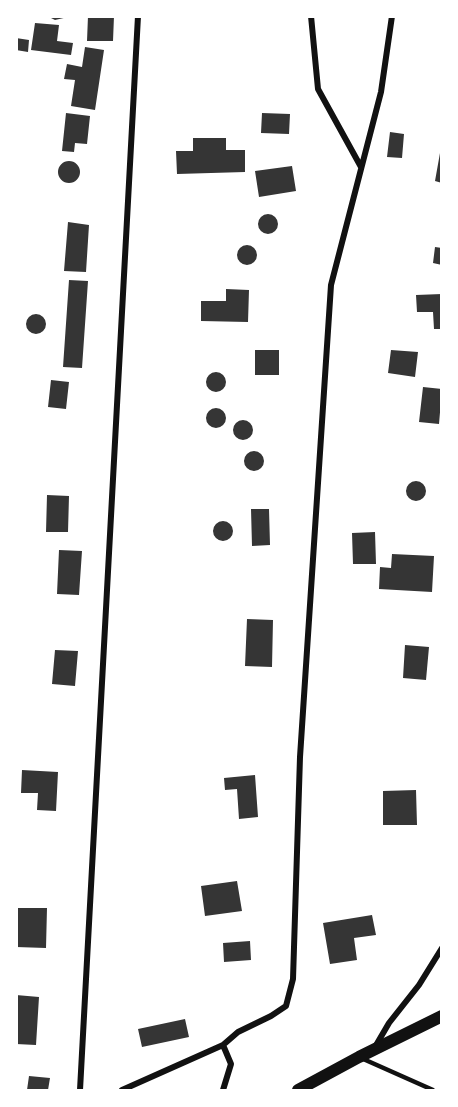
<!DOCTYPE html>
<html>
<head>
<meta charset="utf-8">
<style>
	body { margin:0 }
	#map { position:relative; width:458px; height:1107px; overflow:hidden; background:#fff; font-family:"Fira Sans",sans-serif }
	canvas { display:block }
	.frame { position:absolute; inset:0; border:18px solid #fff; pointer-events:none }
</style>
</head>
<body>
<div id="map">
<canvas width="458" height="1107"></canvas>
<div class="frame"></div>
</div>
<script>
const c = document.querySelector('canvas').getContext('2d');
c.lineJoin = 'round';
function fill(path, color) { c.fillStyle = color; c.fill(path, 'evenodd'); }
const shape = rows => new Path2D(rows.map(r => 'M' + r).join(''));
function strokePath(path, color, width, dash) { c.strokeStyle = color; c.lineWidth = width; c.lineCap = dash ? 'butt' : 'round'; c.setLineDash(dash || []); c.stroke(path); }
fill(shape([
	[47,16,67,16,68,17,55,20],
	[88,16,114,16,113,41,87,41],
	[35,23,59,25,57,41,73,43,71,55,31,50],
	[16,38,29,40,28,52,16,50],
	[85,47,104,50,95,110,71,106,75,80,64,79,67,64,82,67],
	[66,113,90,116,87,144,75,143,74,152,62,151],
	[262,113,290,114,289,134,261,133],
	[390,132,404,134,402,158,387,157],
	[193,138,226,138,226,150,245,150,245,172,177,174,176,151,193,151],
	[440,153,442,153,442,183,435,181],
	'58 172a11 11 0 1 1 22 0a11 11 0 1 1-22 0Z',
	[292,166,296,191,259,197,255,171],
	'258 224a10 10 0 1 1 20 0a10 10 0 1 1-20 0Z',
	[68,222,89,225,86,272,64,271],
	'237 255a10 10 0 1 1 20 0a10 10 0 1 1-20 0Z',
	[435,247,442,248,442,265,433,263],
	[69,280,88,281,82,368,63,367],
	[226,289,249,290,248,322,201,321,201,301,226,301],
	[442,294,442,329,434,329,433,312,417,312,416,295],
	'26 324a10 10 0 1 1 20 0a10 10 0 1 1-20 0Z',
	[255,350,279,350,279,375,255,375],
	[391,350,418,352,415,377,388,373],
	'206 382a10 10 0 1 1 20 0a10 10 0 1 1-20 0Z',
	[51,380,69,382,66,409,48,407],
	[423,387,442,389,439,424,419,422],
	'206 418a10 10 0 1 1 20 0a10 10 0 1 1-20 0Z',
	'233 430a10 10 0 1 1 20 0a10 10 0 1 1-20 0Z',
	'244 461a10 10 0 1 1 20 0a10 10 0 1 1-20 0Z',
	'406 491a10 10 0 1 1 20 0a10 10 0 1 1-20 0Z',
	[47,495,69,496,68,532,46,532],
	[251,509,269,509,270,545,252,546],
	'213 531a10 10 0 1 1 20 0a10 10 0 1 1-20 0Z',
	[375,532,376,564,353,564,352,533],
	[59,550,82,551,79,595,57,594],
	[392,554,434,556,432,592,379,589,380,567,391,568],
	[247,619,273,620,272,667,245,666],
	[405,645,429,647,426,680,403,678],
	[55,650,78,651,75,686,52,684],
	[22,770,58,772,56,811,37,810,38,793,21,793],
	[255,775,258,817,239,819,237,789,225,790,224,778],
	[416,790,417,825,383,825,383,791],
	[237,881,242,911,205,916,201,886],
	[16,908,47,908,46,948,16,947],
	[372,915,376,935,354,938,357,960,330,964,323,923],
	[250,941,251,960,224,962,223,943],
	[16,995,39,997,36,1045,16,1044],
	[185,1019,189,1037,142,1047,138,1029],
	[29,1076,50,1078,48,1090,27,1090]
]), '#353535');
strokePath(shape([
	[361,1058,433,1090]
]), '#111', 4.5);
strokePath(shape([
	[311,16,318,89,361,167],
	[375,1047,389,1023,419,985,442,948],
	[80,1090,138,16],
	[122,1090,223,1045],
	[223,1090,231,1064,223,1045,238,1032,271,1016,286,1006,293,979,300,757,331,285,381,92,392,16]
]), '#111', 6);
strokePath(shape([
	[298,1090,359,1057,442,1016]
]), '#111', 12);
</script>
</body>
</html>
